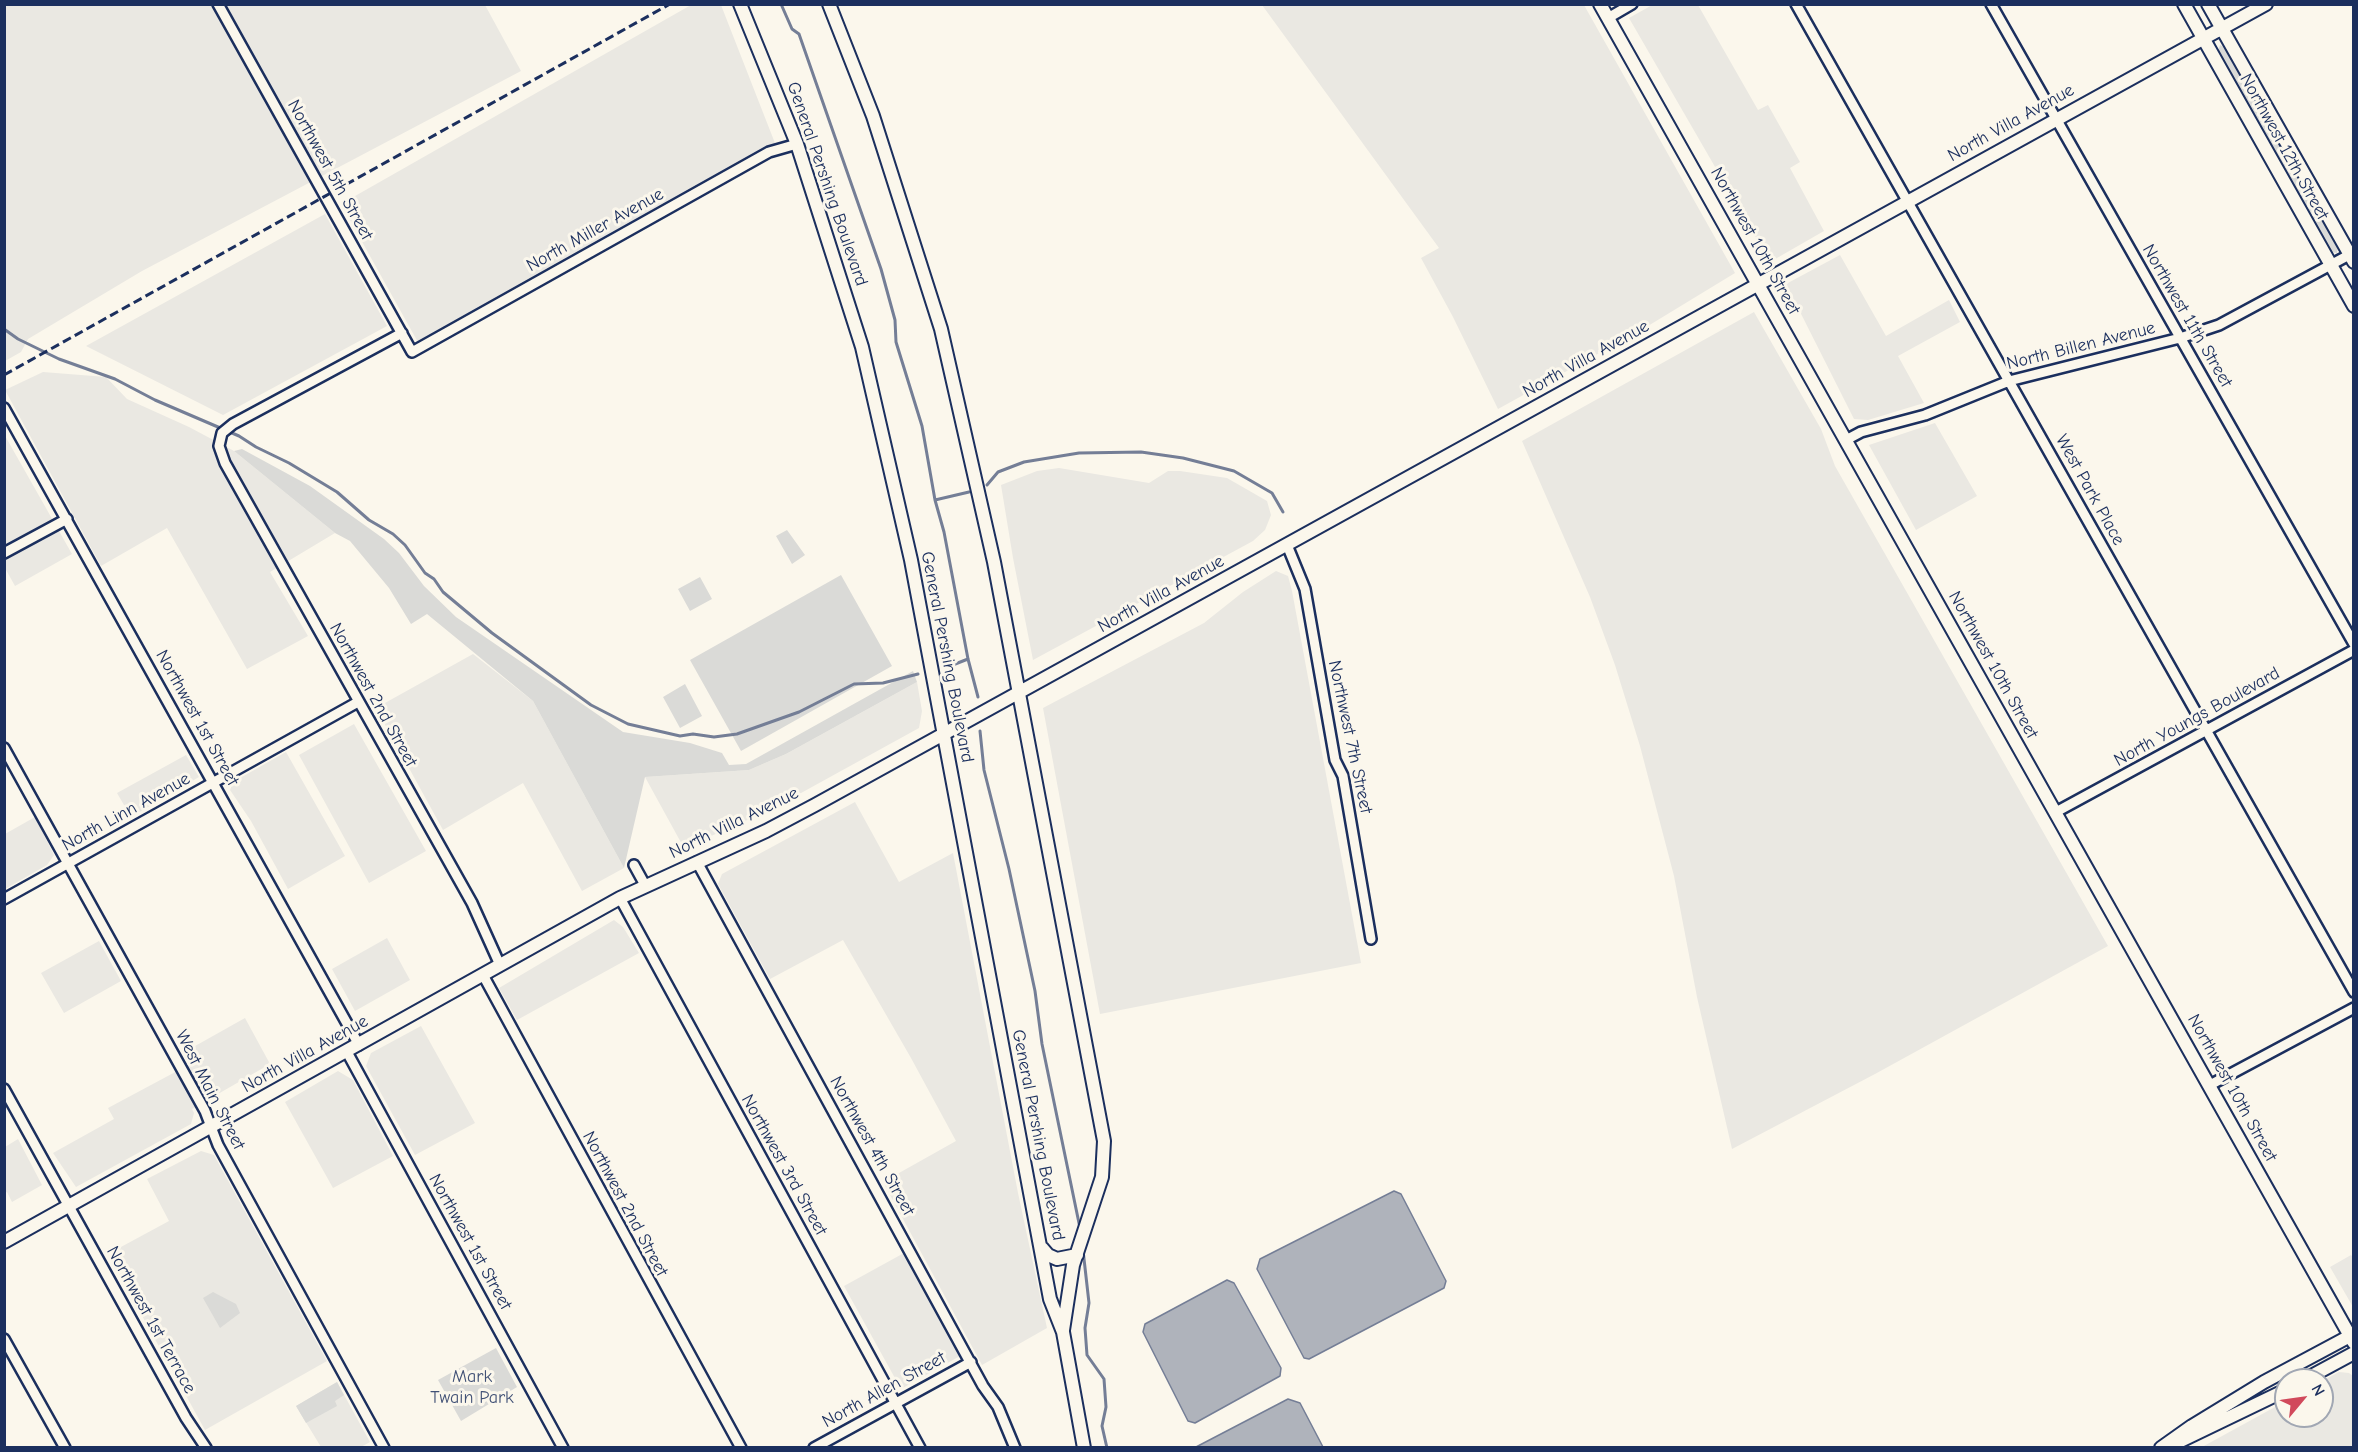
<!DOCTYPE html>
<html>
<head>
<meta charset="utf-8">
<style>
	body { margin:0 }
	#map { position:relative; width:2358px; height:1452px; overflow:hidden; background:#fbf7ec; font-family:"Comic Neue",sans-serif }
	canvas { display:block }
	.frame { position:absolute; inset:0; border:6px solid #1b2f5e; pointer-events:none }
	.north { position:absolute; left:2274px; top:1368px; width:60px; height:60px; box-sizing:border-box; background:#fbf7ec; border:2px solid #a1a7b3; border-radius:50%; rotate:61deg; font-size:16px; font-weight:700; line-height:24px; text-align:center; color:#1b2f5e }
	.north::after { content:''; display:block; margin:auto; width:21px; height:27px; background:#d1495b; clip-path:polygon(50% 0,100% 100%,50% 72%,0 100%) }
</style>
</head>
<body>
<div id="map">
<canvas width="2358" height="1452"></canvas>
<div class="frame"></div>
<div class="north">N</div>
</div>
<script>
const c = document.querySelector('canvas').getContext('2d');
c.lineJoin = 'round';
function fill(path, color) { c.fillStyle = color; c.fill(path, 'evenodd'); }
const shape = rows => new Path2D(rows.map(r => 'M' + r).join(''));
function strokePath(path, color, width, dash) { c.strokeStyle = color; c.lineWidth = width; c.lineCap = dash ? 'butt' : 'round'; c.setLineDash(dash || []); c.stroke(path); }
function write(font, color, halo, rows, align = 'center') {
  c.font = font + ' "Comic Neue",sans-serif'; c.lineWidth = 6; c.setLineDash([]); c.textBaseline = 'middle'; c.strokeStyle = halo; c.fillStyle = color; for (const [text, x, y, turn = 0] of rows) {
    c.save(); c.translate(x, y); c.rotate((+turn || 0) * Math.PI / 180); c.textAlign = isNaN(turn) ? turn : align; if (halo) c.strokeText(text, 0, 0); c.fillText(text, 0, 0); c.restore();
  }
}
fill(shape([
	[1654,4,1698,5,1758,110,1768,105,1800,162,1790,168,1824,231,1770,262,1629,18],
	[5,5,485,5,521,71,142,271,28,339,21,352,5,361],
	[691,5,721,5,780,156,771,158,543,285,424,353,341,204],
	[1262,5,1584,5,1735,273,1643,329,1498,409,1453,317,1421,258,1439,248],
	[325,214,387,326,223,415,86,346],
	[1840,255,1886,336,1949,300,1960,322,1898,356,1924,403,1868,420,1854,419,1786,284],
	[1754,312,1821,429,1835,466,2108,946,1875,1074,1732,1149,1697,997,1674,876,1640,746,1615,665,1590,597,1522,441],
	[43,372,106,377,127,399,189,427,234,451,335,533,270,572,308,636,247,669,167,528,101,566,5,390],
	[1935,423,1977,496,1916,530,1869,445],
	[4,434,72,554,15,586,5,568],
	[1059,468,1149,483,1168,471,1180,471,1227,478,1267,501,1271,515,1265,530,1253,541,1033,660,1013,558,1001,485,1037,471],
	[1276,571,1288,576,1292,591,1361,963,1100,1014,1043,708,1204,623,1243,592],
	[473,654,533,701,624,868,582,891,523,783,443,830,376,708],
	[917,682,922,711,919,728,772,809,684,848,645,777,749,770,786,754],
	[354,724,426,851,369,883,299,755],
	[286,752,345,856,288,889,251,821,230,790,233,782],
	[186,755,199,777,131,817,117,793],
	[855,802,899,882,953,853,1018,1193,1047,1328,982,1365,883,1182,956,1141,911,1058,843,940,770,979,718,884,722,874],
	[35,817,54,855,47,865,5,889,5,834],
	[614,920,623,927,639,953,517,1020,499,988],
	[387,938,410,980,355,1011,332,969],
	[99,941,121,981,64,1013,41,973],
	[245,1018,270,1064,192,1109,194,1113,191,1124,76,1187,53,1153,114,1119,108,1108,194,1062,188,1050],
	[421,1026,475,1123,415,1155,366,1066,371,1053],
	[338,1071,353,1080,393,1156,333,1188,285,1102],
	[18,1139,42,1185,12,1202,7,1192,5,1193,5,1147],
	[201,1151,214,1155,327,1361,205,1430,108,1254,169,1221,147,1179],
	[904,1253,960,1356,901,1389,844,1286],
	[2351,1255,2354,1259,2353,1307,2330,1267],
	[2339,1372,2349,1373,2353,1376,2353,1447,2202,1447,2286,1401,2286,1416,2322,1416,2322,1381],
	[337,1382,370,1442,361,1447,321,1447,296,1406]
]), '#eae8e2');
fill(shape([
	[2220,45,2226,48,2338,247,2337,253,2330,252,2218,52],
	[242,449,310,486,384,539,399,553,424,586,456,617,623,732,690,743,722,753,729,765,746,764,913,671,917,682,786,754,749,770,645,777,624,868,533,701,427,614,411,624,389,588,350,541,335,533,234,451],
	[787,530,805,555,792,564,776,536],
	[841,575,892,666,741,751,690,660],
	[700,577,712,599,690,611,678,589],
	[685,684,702,716,680,728,663,697],
	[213,1292,236,1304,240,1313,220,1328,203,1298],
	[496,1348,517,1387,461,1421,438,1380],
	[337,1382,344,1395,335,1401,337,1406,306,1423,296,1406]
]), '#dadad7');
const water = shape([
	[1394,1191,1401,1194,1446,1281,1444,1288,1309,1359,1304,1358,1257,1269,1260,1259,1394,1191],
	[1227,1280,1234,1283,1281,1368,1280,1376,1195,1423,1188,1421,1143,1332,1145,1324,1227,1280],
	[1288,1399,1300,1403,1323,1447,1196,1447,1288,1399]
]);
fill(water, '#afb3bb');
strokePath(water, '#747e96', 1.5);
strokePath(shape([
	[781,4,792,29,799,34,881,269,895,320,896,342,922,426,935,500,944,532,968,659,978,697],
	[4,329,18,339,59,359,115,379,155,400,239,436,256,447,289,463,337,492,369,520,393,534,405,545,425,573,434,579,443,592,492,633,591,705,628,724,680,736,693,734,714,737,737,734,799,712,854,684,883,683,918,674],
	[987,485,998,472,1024,462,1079,453,1141,452,1183,458,1234,471,1272,493,1283,512],
	[935,500,969,492],
	[945,668,968,659],
	[980,731,984,770,1009,869,1035,991,1042,1044,1080,1228],
	[1083,1250,1089,1303,1085,1328,1087,1355,1104,1379,1106,1407,1102,1426,1107,1448]
]), '#747e96', 3);
const street = shape([
	[218,4,412,352,769,152,797,144],
	[1796,4,2354,992],
	[1991,4,2354,644],
	[1608,18,1632,4],
	[402,333,233,424,222,433,219,446,225,463,472,903,500,965],
	[4,408,359,1045],
	[1846,440,1861,432,1925,415,2009,381,2180,338,2219,325,2349,255],
	[1287,545,1305,589,1335,760,1343,776,1371,939],
	[4,553,67,519],
	[4,748,205,1111,218,1145,384,1448],
	[2056,812,2354,650],
	[697,862,983,1386,998,1407,1015,1448],
	[634,865,645,885],
	[620,898,920,1448],
	[4,899,358,702],
	[483,975,741,1448],
	[347,1052,563,1448],
	[2210,1085,2354,1008],
	[4,1089,186,1418,206,1448],
	[4,1339,65,1448],
	[814,1448,971,1362]
]);
const secondary = shape([
	[740,4,797,144,862,347,911,560,1050,1299,1063,1332,1084,1448],
	[829,4,873,116,941,329,994,562,1104,1141,1102,1177,1073,1265,1063,1330],
	[1600,4,2354,1343],
	[2184,4,2354,306],
	[2208,4,2354,262],
	[4,1242,620,898,766,831,815,805,2266,4],
	[1042,1248,1048,1255,1057,1259,1077,1255],
	[2304,1380,2354,1353],
	[2174,1444,2286,1390],
	[2161,1448,2192,1426,2264,1382,2350,1336]
]);
const primary = shape([
	[2350,1336,2354,1334]
]);
strokePath(street, '#1b2f5e', 14);
strokePath(secondary, '#1b2f5e', 16);
strokePath(primary, '#1b2f5e', 18);
strokePath(street, '#fbf7ec', 9);
strokePath(secondary, '#fbf7ec', 12);
strokePath(primary, '#fbf7ec', 14);
strokePath(shape([
	[4,375,670,4]
]), '#1b2f5e', 3, [9, 4.5]);
write('18px', '#1b2f5e', '#fbf7ec', [
	["North Villa Avenue",2011,123,-29],
	["Northwest 12th Street",2284,147,61],
	["Northwest 5th Street",330,170,61],
	["General Pershing Boulevard",827,184,71],
	["North Miller Avenue",595,230,-29],
	["Northwest 10th Street",1755,241,61],
	["Northwest 11th Street",2187,316,60],
	["North Billen Avenue",2081,346,-14],
	["North Villa Avenue",1586,359,-29],
	["West Park Place",2090,490,61],
	["North Villa Avenue",1161,594,-29],
	["General Pershing Boulevard",947,657,79],
	["Northwest 10th Street",1993,665,61],
	["Northwest 2nd Street",373,695,61],
	["North Youngs Boulevard",2197,717,-29],
	["Northwest 1st Street",197,718,61],
	["Northwest 7th Street",1350,737,78],
	["North Linn Avenue",126,812,-29],
	["North Villa Avenue",734,823,-26],
	["North Villa Avenue",305,1054,-29],
	["Northwest 10th Street",2232,1088,61],
	["West Main Street",210,1090,63],
	["General Pershing Boulevard",1038,1135,79],
	["Northwest 4th Street",872,1146,61],
	["Northwest 3rd Street",784,1165,61],
	["Northwest 2nd Street",625,1204,62],
	["Northwest 1st Street",470,1242,61],
	["Northwest 1st Terrace",151,1320,61],
	["North Allen Street",884,1390,-29]
]);
write('18px', '#415176', '#fbf7ec', [
	["Mark",472,1377],
	["Twain Park",472,1398]
]);
</script>
</body>
</html>
